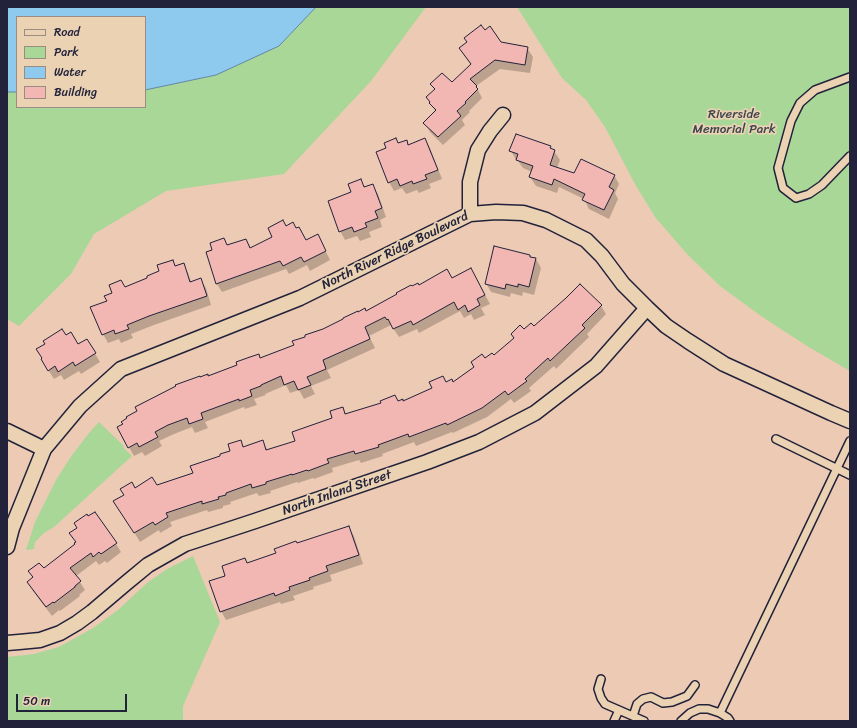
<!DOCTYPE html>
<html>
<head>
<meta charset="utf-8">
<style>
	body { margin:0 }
	#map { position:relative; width:857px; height:728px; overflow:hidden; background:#edcab3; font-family:Sriracha,sans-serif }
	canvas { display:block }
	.frame { position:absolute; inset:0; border:8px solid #22223b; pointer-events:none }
	.legend { position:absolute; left:16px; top:16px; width:130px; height:92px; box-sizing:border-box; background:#ebd2b3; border:1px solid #9b8c83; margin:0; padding:5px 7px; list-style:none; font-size:12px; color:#22223b }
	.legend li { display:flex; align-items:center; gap:8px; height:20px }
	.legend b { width:20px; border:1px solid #9b8c83 }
	.scale { position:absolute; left:16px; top:694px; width:111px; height:18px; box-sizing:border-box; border:2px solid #22223b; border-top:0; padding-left:5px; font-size:12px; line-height:14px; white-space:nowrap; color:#22223b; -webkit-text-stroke:3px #ebd2b3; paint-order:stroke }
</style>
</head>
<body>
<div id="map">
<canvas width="857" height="728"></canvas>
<div class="frame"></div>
<ul class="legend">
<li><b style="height:5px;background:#ebd2b3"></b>Road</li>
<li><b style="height:11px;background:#a8d798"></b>Park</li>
<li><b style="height:11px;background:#8ec9ee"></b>Water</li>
<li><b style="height:11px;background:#f2b6b3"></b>Building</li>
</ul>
<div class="scale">50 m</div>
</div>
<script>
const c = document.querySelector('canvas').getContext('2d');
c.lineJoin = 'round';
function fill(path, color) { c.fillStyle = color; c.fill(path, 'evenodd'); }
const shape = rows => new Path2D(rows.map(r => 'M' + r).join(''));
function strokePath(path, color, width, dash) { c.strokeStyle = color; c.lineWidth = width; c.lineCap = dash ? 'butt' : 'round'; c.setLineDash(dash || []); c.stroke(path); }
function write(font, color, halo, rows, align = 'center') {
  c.font = font + ' Sriracha,sans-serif'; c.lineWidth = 3.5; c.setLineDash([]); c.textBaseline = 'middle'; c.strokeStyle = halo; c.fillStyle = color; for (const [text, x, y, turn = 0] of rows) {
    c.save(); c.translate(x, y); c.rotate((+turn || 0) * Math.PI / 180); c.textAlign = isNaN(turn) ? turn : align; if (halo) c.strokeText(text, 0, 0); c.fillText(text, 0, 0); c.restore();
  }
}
fill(shape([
	[316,7,426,7,371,81,284,174,166,191,94,234,71,274,19,326,7,319,7,92,17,92,17,107,145,107,145,90,216,75,279,46],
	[517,7,850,7,850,371,807,346,761,316,720,286,687,254,655,217,635,184,605,127,586,100,562,78],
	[99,422,124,446,123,447,132,456,54,527,44,533,35,542,34,549,26,550,35,522,56,480,70,458,89,433],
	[193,556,220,622,183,706,183,721,7,721,7,657,34,654,59,647,93,628,118,610,147,583,167,569]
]), '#a8d798');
const water = shape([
	[7,7,316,7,279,46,216,75,145,90,145,17,17,17,17,92,7,92,7,7]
]);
fill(water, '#8ec9ee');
strokePath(water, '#6386a6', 1);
fill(shape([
	[485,31,501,43,527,48,533,57,530,73,500,69,476,86,482,98,469,111,470,112,462,120,465,125,443,145,430,132,425,123,436,112,427,98,435,90,432,84,452,84,471,65,460,49],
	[425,139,430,148,442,179,429,184,431,188,419,193,417,190,406,194,402,188,394,191,389,182,399,144,406,141,409,146],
	[550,147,552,150,554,151,560,160,557,168,574,174,614,175,619,184,615,193,618,199,609,219,589,209,584,199,559,187,557,193,536,186,530,177,532,172,523,168,518,161,516,160,511,151],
	[360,180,365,188,372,185,378,194,386,217,380,220,382,227,369,232,371,237,360,241,357,236,345,240,340,231,352,193],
	[286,227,306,241,322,244,330,260,310,271,307,265,289,274,286,269,222,292,217,284,228,246,246,240,251,248,273,237],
	[529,255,531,258,536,259,541,268,534,295,523,292,522,296,511,293,510,297,491,292,486,283],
	[183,264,188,273,191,282,200,279,206,288,211,305,154,325,131,334,133,338,121,343,119,339,108,343,103,334,108,301,125,288],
	[476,278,490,304,481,308,485,315,474,320,471,314,464,318,460,311,419,333,417,329,399,337,391,325,369,336,375,348,327,370,331,378,311,386,315,394,304,399,299,390,290,393,286,385,265,394,266,395,254,399,257,405,245,409,244,407,205,422,208,428,195,433,192,427,174,434,159,441,162,446,145,456,142,452,134,456,118,428,208,377,295,346,324,330,358,313,366,312,418,286,452,280],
	[601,306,606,314,587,334,589,337,556,369,554,366,529,388,531,391,514,403,511,399,487,417,453,433,452,432,416,446,414,442,382,454,383,456,361,463,359,460,332,468,333,472,314,479,313,478,298,483,297,482,270,491,271,493,259,496,257,493,230,502,231,504,223,506,223,508,208,512,207,510,170,522,172,526,160,533,159,530,140,542,120,509,135,489,157,486,194,474,231,452,240,441,244,448,263,442,268,451,296,441,333,418,343,408,346,414,398,402,403,402,446,384,453,383,485,359,494,357,524,330],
	[65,336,78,345,87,340,100,362,81,374,79,371,64,380,61,375,54,379,47,368],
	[349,527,354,536,363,564,330,575,332,581,313,587,314,589,293,596,295,600,281,604,280,602,226,620,221,611,226,576,247,564,277,554,297,544],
	[71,534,116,544,121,552,107,563,105,561,99,565,96,561,76,576,85,590,79,595,80,596,60,611,59,610,52,616,33,591,28,582,33,578,29,572,44,570,76,543]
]), '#0003');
const building = shape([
	[481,25,485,30,490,26,501,42,528,47,525,65,495,60,470,79,477,86,476,87,478,89,465,102,466,103,457,111,461,116,438,137,423,123,436,110,429,103,430,102,426,97,435,89,430,84,442,73,452,82,471,64,459,48,467,42,464,38,481,25],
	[516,134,551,146,550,148,555,150,550,165,574,173,581,159,615,175,609,187,614,190,604,210,582,200,585,194,554,179,552,185,529,177,533,166,516,160,518,154,509,151,516,134],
	[396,138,398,143,407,140,408,145,425,138,438,170,425,175,427,179,413,184,412,181,400,186,397,179,388,183,376,152,386,148,384,143,396,138],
	[361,179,364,187,373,184,382,208,375,211,378,218,365,223,367,227,354,232,352,227,339,232,328,201,351,192,348,184,361,179],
	[283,220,286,226,293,222,296,228,299,227,306,240,318,234,326,251,304,262,301,257,283,266,280,261,216,284,206,252,212,250,210,243,224,238,227,245,246,239,250,248,272,237,268,228,283,220],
	[494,246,530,255,530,257,536,258,529,287,518,284,518,287,506,284,505,289,485,284,494,246],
	[173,260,175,266,184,263,190,282,201,278,207,296,149,316,127,325,129,329,115,334,114,330,102,335,90,307,107,301,104,296,112,293,109,285,121,280,125,287,147,278,147,276,159,271,157,265,173,260],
	[471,268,485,295,477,299,480,305,468,312,465,305,458,310,454,302,413,325,411,321,393,329,388,319,387,320,385,317,365,327,370,339,323,360,326,369,307,377,311,385,298,390,294,381,284,385,281,376,261,385,261,386,250,390,252,396,239,401,239,399,201,413,203,419,189,424,187,418,168,425,155,432,158,437,139,447,137,443,128,448,117,427,123,424,121,422,127,418,126,417,137,411,135,407,176,386,175,385,200,376,200,377,208,374,208,376,237,365,236,362,250,357,259,354,260,358,294,345,292,341,305,337,305,335,323,329,343,319,343,318,358,311,358,312,365,308,366,311,397,294,396,293,411,285,412,286,418,283,419,285,447,269,452,278,471,268],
	[580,284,602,305,582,325,585,328,550,361,548,358,525,379,527,381,508,395,505,391,482,408,447,425,446,423,409,437,408,434,378,445,379,447,355,454,354,451,327,459,329,463,308,471,307,470,292,475,292,474,266,482,266,484,252,488,251,484,226,493,226,495,218,497,219,499,202,504,202,501,166,513,168,517,155,525,153,522,134,533,113,501,124,495,120,489,132,482,135,488,152,477,157,485,193,473,190,466,220,456,220,454,230,451,228,444,241,440,243,447,263,440,266,450,295,441,292,432,332,418,330,411,343,407,345,414,381,403,380,401,395,395,398,401,403,399,403,401,432,388,429,382,443,376,446,382,452,379,453,382,474,367,471,362,482,354,485,358,492,353,494,355,514,338,511,334,520,325,524,329,531,323,534,326,566,298,580,284],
	[62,329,66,335,71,332,78,344,87,339,96,353,75,366,73,362,58,372,55,366,48,371,41,359,42,358,36,349,45,344,43,341,62,329],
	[95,512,117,543,101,554,99,552,93,557,91,553,70,568,81,581,75,586,75,587,54,603,53,602,46,607,27,582,33,577,28,571,39,563,44,568,75,544,74,543,76,542,69,533,77,528,74,523,87,514,88,516,95,512],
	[349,526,359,555,326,566,328,571,309,578,310,580,289,587,290,590,275,596,274,593,220,612,209,581,225,576,222,566,245,558,247,563,276,553,274,549,296,541,297,543,349,526]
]);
fill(building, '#f2b6b3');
strokePath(building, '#22223b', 1);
const service = shape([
	[850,77,815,90,800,103,791,121,778,168,783,188,796,198,809,194,822,185,850,156],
	[776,439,850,475],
	[601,679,598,689,601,698,605,704,644,721],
	[720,713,728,718,730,721],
	[633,716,637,704,643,699,651,697,663,703,672,702,687,696,695,685],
	[614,721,619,710],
	[681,721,690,713,699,709,708,709,720,713,850,441]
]);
const minor = shape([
	[470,214,470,182,478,150,490,131,503,115],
	[7,431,44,449],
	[7,547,12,528,44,449,80,406,121,369,300,298,470,214,496,212,523,213,546,220,586,240,602,256,623,284,647,308,666,326,688,341,724,364,831,413,850,421],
	[7,643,19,642,40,640,60,633,77,623,92,612,125,584,148,565,185,544,255,521,427,462,479,442,535,413,596,366,647,308]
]);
strokePath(service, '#22223b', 10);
strokePath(minor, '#22223b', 17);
strokePath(service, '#ebd2b3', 7);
strokePath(minor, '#ebd2b3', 14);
write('13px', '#3d464e', '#ebd2b3', [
	["Riverside",734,115],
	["Memorial Park",734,130]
]);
write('13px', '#22223b', '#ebd2b3', [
	["North River Ridge Boulevard",395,251,-26],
	["North Inland Street",337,493,-19]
]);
</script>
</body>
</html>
